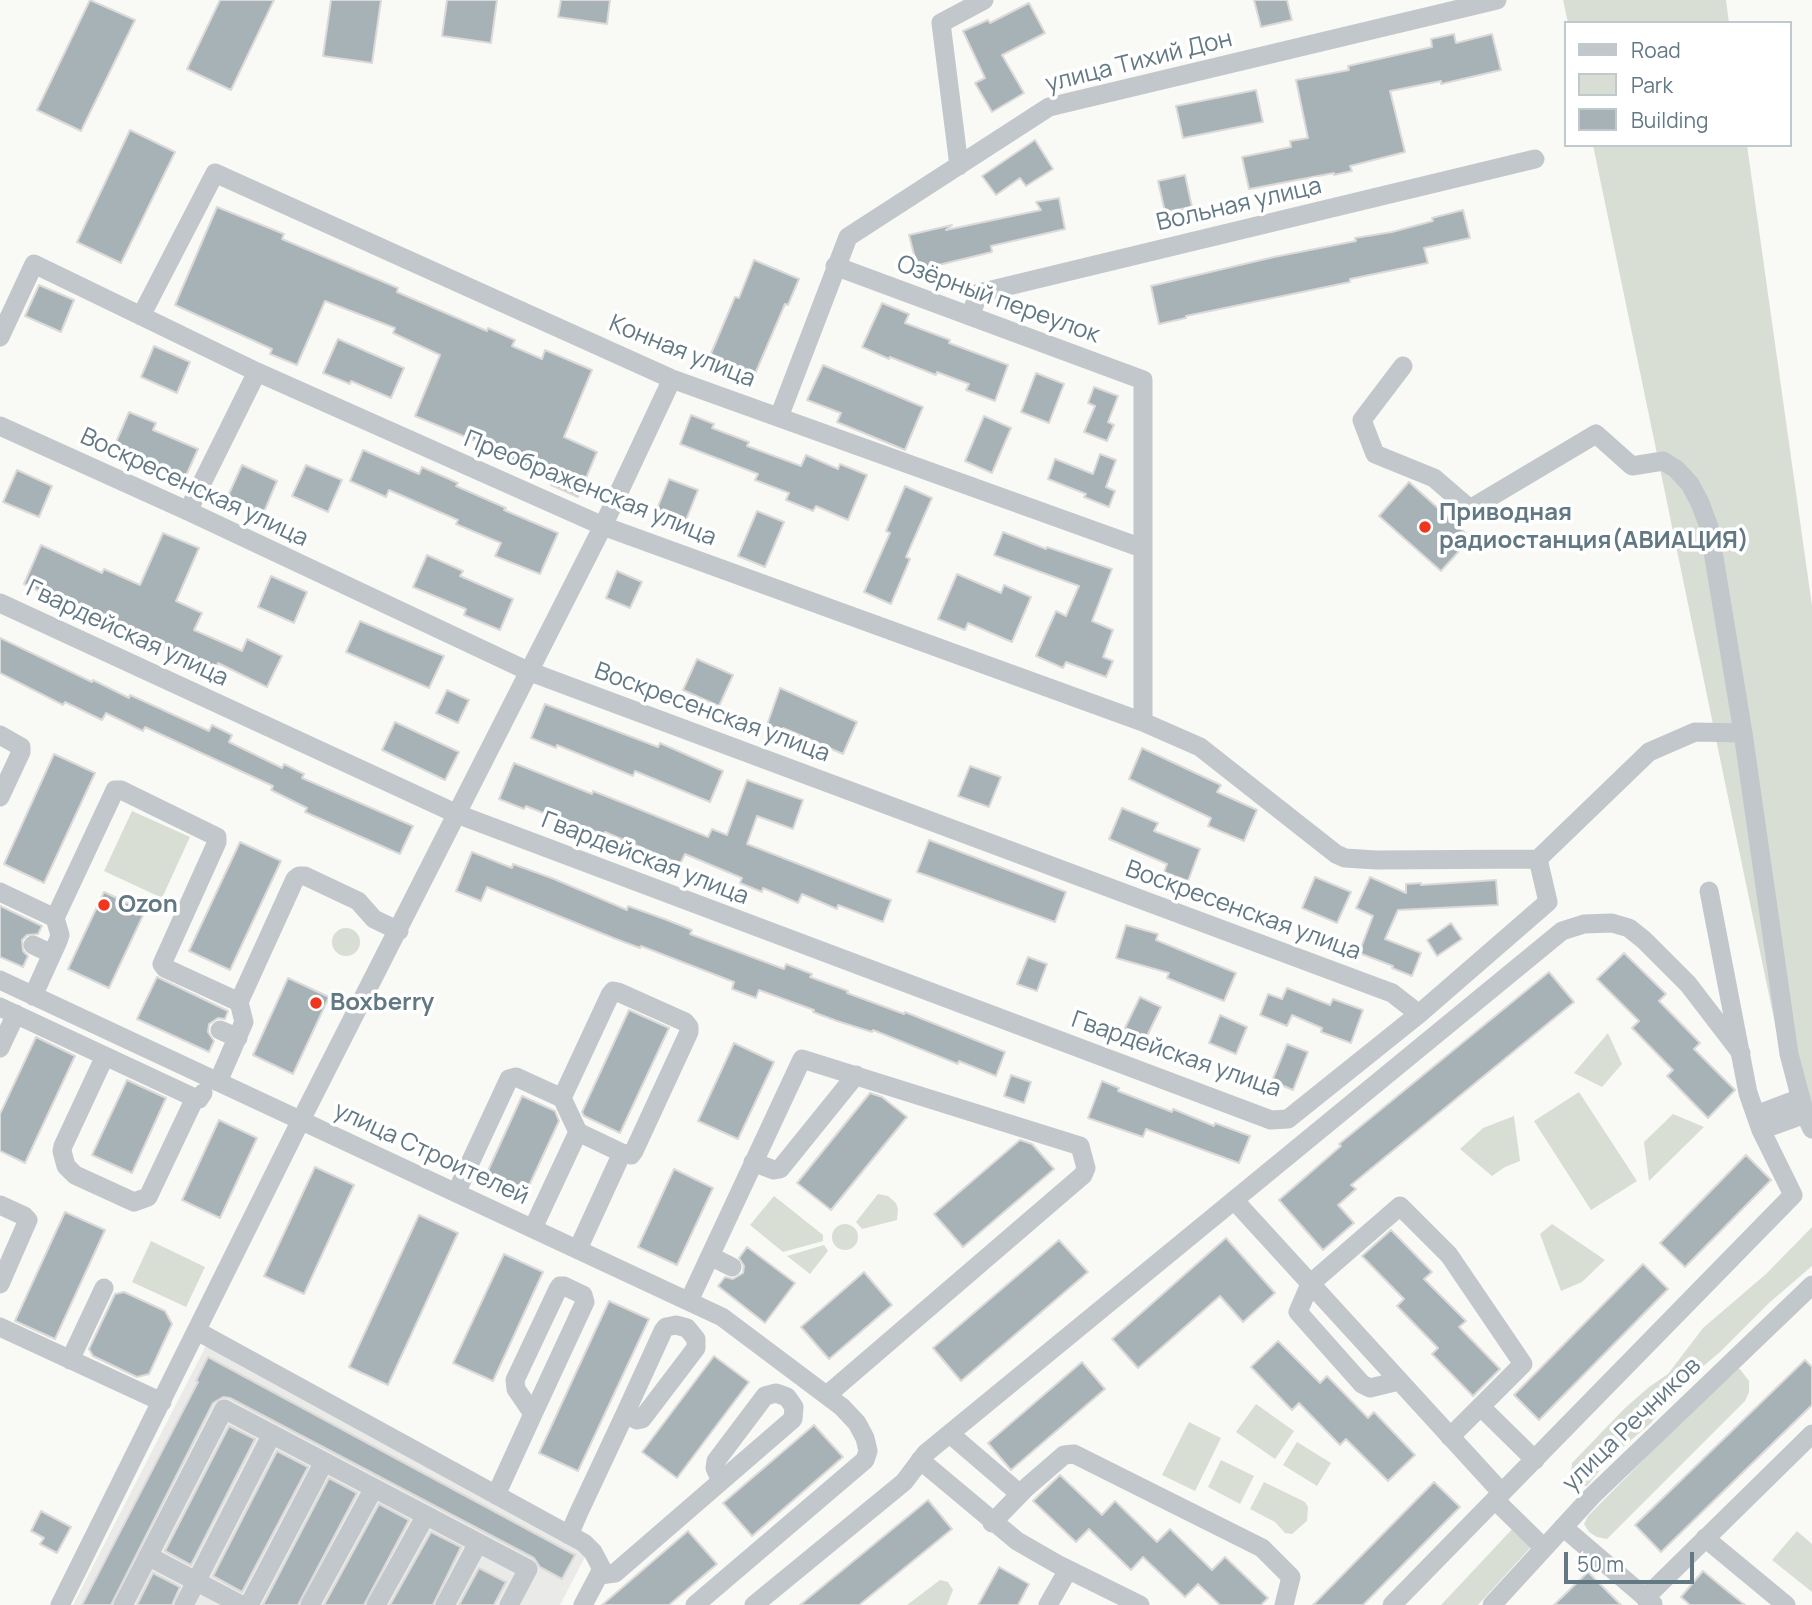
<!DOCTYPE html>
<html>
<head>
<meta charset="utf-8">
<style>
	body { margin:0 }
	#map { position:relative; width:1812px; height:1605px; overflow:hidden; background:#f9f9f6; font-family:Manrope,sans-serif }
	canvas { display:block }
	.legend { position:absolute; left:1564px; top:21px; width:228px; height:126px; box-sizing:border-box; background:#fff; border:2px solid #c0c9cd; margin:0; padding:9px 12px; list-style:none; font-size:21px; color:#627983 }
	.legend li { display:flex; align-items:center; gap:14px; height:35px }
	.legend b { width:35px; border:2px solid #c0c9cd }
	.scale { position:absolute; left:1564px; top:1552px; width:130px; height:32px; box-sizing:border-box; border:4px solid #627983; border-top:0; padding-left:9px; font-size:21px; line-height:24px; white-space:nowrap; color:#627983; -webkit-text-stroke:5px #fff; paint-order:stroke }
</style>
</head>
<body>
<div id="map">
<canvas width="1812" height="1605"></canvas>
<ul class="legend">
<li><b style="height:9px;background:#c1c7ca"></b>Road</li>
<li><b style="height:19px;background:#d9ded5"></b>Park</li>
<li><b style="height:19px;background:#a6b2b6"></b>Building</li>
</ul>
<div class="scale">50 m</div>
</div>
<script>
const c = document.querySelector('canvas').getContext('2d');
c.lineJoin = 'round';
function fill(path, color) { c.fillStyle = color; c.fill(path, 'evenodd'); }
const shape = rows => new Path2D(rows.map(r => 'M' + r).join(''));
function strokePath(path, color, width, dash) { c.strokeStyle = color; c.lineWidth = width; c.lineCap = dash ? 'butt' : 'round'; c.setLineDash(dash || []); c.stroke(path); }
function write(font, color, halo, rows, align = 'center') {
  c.font = font + ' Manrope,sans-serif'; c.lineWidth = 7; c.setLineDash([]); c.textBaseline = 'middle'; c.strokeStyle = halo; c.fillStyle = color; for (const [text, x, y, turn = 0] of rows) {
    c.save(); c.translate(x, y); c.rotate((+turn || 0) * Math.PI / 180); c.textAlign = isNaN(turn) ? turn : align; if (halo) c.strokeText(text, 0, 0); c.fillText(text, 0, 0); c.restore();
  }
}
fill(shape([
	[206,1346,587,1553,560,1605,73,1605]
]), '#eaeae9');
fill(shape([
	[1563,0,1726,0,1729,23,1568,23],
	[1593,145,1747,145,1812,606,1812,1103,1792,1106],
	[132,811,190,837,162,898,104,871],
	'332 942a14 14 0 1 1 28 0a14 14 0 1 1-28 0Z',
	[1608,1033,1622,1064,1602,1087,1574,1073],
	[1579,1092,1637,1181,1591,1210,1534,1121],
	[1673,1114,1704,1127,1649,1181,1644,1142],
	[1514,1116,1520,1161,1505,1167,1492,1176,1460,1149,1483,1128],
	[878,1194,888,1196,896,1203,898,1209,897,1220,862,1229,856,1222],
	[774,1196,823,1235,823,1241,783,1252,750,1225],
	'832 1237a13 13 0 1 1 26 0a13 13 0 1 1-26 0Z',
	[1552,1224,1605,1260,1582,1282,1561,1291,1540,1234],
	[1812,1227,1812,1266,1769,1303,1720,1352,1688,1379,1670,1396,1651,1423,1610,1458,1587,1486,1577,1486,1570,1481,1572,1463,1625,1408,1649,1387,1668,1374,1703,1328,1766,1274],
	[151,1241,205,1267,186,1307,132,1282],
	[824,1245,828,1251,810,1274,787,1256],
	[1733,1369,1740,1369,1749,1381,1749,1392,1745,1401,1607,1539,1597,1537,1589,1532,1584,1524,1588,1516],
	[1256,1404,1294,1431,1275,1459,1236,1432],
	[1189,1422,1221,1438,1195,1491,1162,1475],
	[1297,1442,1331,1463,1317,1486,1283,1465],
	[1221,1460,1254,1476,1240,1504,1208,1487],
	[1264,1482,1305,1502,1308,1507,1307,1521,1292,1534,1285,1533,1275,1522,1250,1509],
	[1515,1526,1532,1546,1478,1605,1441,1605],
	[1797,1531,1812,1544,1812,1592,1772,1560],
	[940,1580,948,1582,953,1590,947,1605,907,1605]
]), '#d9ded5');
const building = shape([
	[90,0,135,20,81,131,37,110,90,0],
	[220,0,274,0,231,90,187,69,220,0],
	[331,0,381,0,372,63,323,56,331,0],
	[447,0,497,0,491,43,442,36,447,0],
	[561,0,610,0,607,24,558,17,561,0],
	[1254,0,1287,0,1292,20,1261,27,1254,0],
	[1029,3,1045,33,1002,55,1024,93,992,112,975,83,985,78,963,31,988,20,990,23,1029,3],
	[1454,34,1456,43,1492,34,1501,70,1441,84,1441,81,1390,91,1405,152,1350,166,1352,171,1334,175,1334,173,1249,189,1242,157,1291,147,1290,141,1308,138,1296,80,1349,70,1348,66,1432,47,1431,39,1454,34],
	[1256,90,1263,122,1183,138,1176,106,1256,90],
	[130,130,175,152,121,263,77,242,130,130],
	[1035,140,1053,169,1026,186,1020,178,996,195,982,176,1035,140],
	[1185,175,1192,207,1165,212,1158,181,1185,175],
	[1059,198,1065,229,991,246,992,252,918,270,909,235,952,225,946,230,1041,210,1036,202,1059,198],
	[217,207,284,234,282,239,398,288,397,292,487,331,488,328,515,340,512,346,542,359,545,350,592,370,564,437,597,452,578,497,551,485,553,481,504,460,507,454,415,416,440,355,393,333,395,328,325,301,297,365,270,354,272,349,175,305,217,207],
	[1463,210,1470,238,1424,248,1428,263,1350,279,1350,282,1186,316,1186,318,1159,324,1151,286,1274,257,1356,241,1355,238,1392,232,1433,221,1432,218,1463,210],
	[754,260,799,279,788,305,785,304,752,381,707,363,735,297,739,298,754,260],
	[39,285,74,300,61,332,25,316,39,285],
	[882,303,909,314,905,323,950,340,949,343,1008,365,995,401,966,390,969,384,937,372,936,375,890,357,889,359,862,347,882,303],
	[338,339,404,368,391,398,351,381,350,384,323,373,338,339],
	[154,346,190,362,177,393,141,377,154,346],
	[823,365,923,407,905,450,837,422,841,413,807,400,823,365],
	[1036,373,1064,384,1049,423,1021,412,1036,373],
	[1094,387,1118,396,1108,422,1114,425,1107,441,1084,432,1095,406,1088,403,1094,387],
	[129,412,156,423,153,430,198,449,184,480,114,447,129,412],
	[691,415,714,424,712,428,749,442,747,446,801,466,806,455,838,469,840,464,867,475,848,520,816,506,813,511,786,500,789,493,755,480,758,474,680,444,691,415],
	[984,416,1011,428,992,473,965,461,984,416],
	[363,450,419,474,422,467,458,483,456,486,506,508,504,510,558,533,540,574,495,556,501,543,456,524,458,520,389,490,386,497,350,481,363,450],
	[1100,454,1116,460,1106,487,1115,491,1109,507,1084,497,1086,494,1048,479,1055,459,1093,474,1100,454],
	[242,465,277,481,264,512,228,496,242,465],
	[306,465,342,480,328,512,292,496,306,465],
	[17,470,52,486,39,517,3,502,17,470],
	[669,479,698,490,686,520,657,509,669,479],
	[1409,482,1471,538,1441,571,1379,516,1409,482],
	[905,486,932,498,906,557,910,559,891,604,864,592,890,533,886,531,905,486],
	[757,511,784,522,765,567,738,556,757,511],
	[1003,532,1046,549,1047,547,1112,569,1092,621,1113,630,1103,657,1113,661,1106,677,1066,662,1063,668,1036,656,1056,611,1066,616,1079,586,994,555,1003,532],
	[163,533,199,548,176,601,202,613,194,630,242,651,247,639,282,656,267,687,218,663,213,674,192,665,194,662,24,584,41,545,102,573,104,569,140,585,163,533],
	[427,555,463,571,460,576,513,599,500,630,464,615,466,609,413,587,427,555],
	[617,571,642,582,630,608,606,598,617,571],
	[957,574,1001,593,1004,585,1031,597,1012,642,968,623,965,630,938,619,957,574],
	[271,576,307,592,294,623,258,607,271,576],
	[360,621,444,656,429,688,346,652,360,621],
	[0,638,92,682,93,680,129,698,130,695,209,731,212,725,232,735,229,742,282,768,284,764,304,774,302,778,413,826,400,854,305,812,307,808,271,790,273,786,145,727,143,731,106,713,102,720,65,702,63,705,0,673,0,638],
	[697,659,733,675,719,706,683,690,697,659],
	[780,688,857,722,843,754,795,733,783,728,782,731,767,725,780,688],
	[447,690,469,700,458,723,436,713,447,690],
	[545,704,658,747,660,743,723,771,710,802,635,771,633,776,557,745,556,748,531,738,545,704],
	[395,722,459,752,445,780,382,750,395,722],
	[1142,748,1221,785,1217,792,1257,810,1244,841,1208,826,1211,818,1129,779,1142,748],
	[54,754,95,773,44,883,4,864,54,754],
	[514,763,592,794,593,791,631,806,708,837,712,829,727,835,747,780,803,800,793,829,757,816,747,844,891,900,883,922,838,905,837,909,802,894,798,903,763,888,762,892,740,883,742,878,685,854,680,864,605,832,604,835,564,819,563,821,526,806,524,809,499,799,514,763],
	[970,766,1001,777,989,807,958,796,970,766],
	[1122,808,1158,823,1154,831,1200,849,1188,881,1164,872,1167,864,1109,839,1122,808],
	[929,840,1066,892,1055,922,917,872,929,840],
	[240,842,281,861,230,970,189,951,240,842],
	[472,852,512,868,513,864,554,879,627,910,628,906,667,920,692,930,690,934,784,969,786,964,812,974,810,977,848,991,847,993,904,1014,905,1012,1005,1052,996,1076,959,1061,958,1064,873,1030,872,1032,837,1021,813,1012,814,1010,759,990,756,998,732,989,734,982,641,946,640,948,616,939,487,887,481,901,456,891,472,852],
	[1315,877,1351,892,1337,923,1302,908,1315,877],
	[1370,877,1406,893,1406,884,1421,883,1421,885,1496,880,1498,905,1398,910,1385,939,1421,953,1412,976,1392,968,1393,966,1359,953,1373,916,1356,908,1370,877],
	[104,892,145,911,109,988,68,969,104,892],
	[0,906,42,926,38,934,27,935,22,940,23,951,28,956,23,967,0,957,0,906],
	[1451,923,1462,939,1437,956,1427,940,1451,923],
	[1126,925,1158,934,1156,940,1236,973,1224,1001,1167,978,1169,973,1116,958,1126,925],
	[1624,953,1666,994,1659,1001,1700,1043,1694,1049,1735,1090,1708,1118,1667,1076,1673,1070,1632,1028,1639,1021,1597,979,1624,953],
	[1028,957,1047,964,1037,991,1017,984,1028,957],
	[1549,972,1574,1002,1351,1185,1356,1189,1338,1205,1354,1223,1323,1250,1279,1200,1341,1146,1339,1144,1549,972],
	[157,977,228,1011,225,1019,218,1018,209,1024,208,1032,214,1041,209,1052,137,1019,157,977],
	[288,978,329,997,293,1074,253,1055,288,978],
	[1287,988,1330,1005,1333,999,1363,1010,1351,1043,1321,1032,1322,1028,1292,1015,1287,1026,1260,1015,1268,994,1282,999,1287,988],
	[1140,997,1161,1007,1146,1038,1125,1028,1140,997],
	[629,1010,669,1028,620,1133,584,1116,582,1112,629,1010],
	[1220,1015,1247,1027,1236,1054,1209,1043,1220,1015],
	[36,1037,75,1056,25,1163,0,1151,0,1114,36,1037],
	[734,1043,774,1062,738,1139,698,1121,734,1043],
	[1287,1044,1308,1052,1293,1090,1272,1081,1287,1044],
	[1011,1075,1031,1082,1024,1103,1004,1096,1011,1075],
	[127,1080,166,1098,132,1173,92,1155,127,1080],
	[1102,1081,1119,1088,1118,1091,1172,1112,1173,1109,1214,1126,1215,1123,1250,1136,1239,1163,1146,1129,1143,1137,1088,1118,1102,1081],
	[870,1093,882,1097,907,1117,831,1210,797,1183,870,1093],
	[522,1096,555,1111,559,1121,526,1192,487,1173,522,1096],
	[219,1120,257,1138,220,1218,182,1200,219,1120],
	[1020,1140,1032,1144,1054,1169,963,1247,934,1214,1020,1140],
	[1746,1155,1771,1180,1685,1267,1660,1243,1746,1155],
	[315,1167,354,1185,304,1294,264,1276,315,1167],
	[674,1169,713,1188,677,1265,638,1247,674,1169],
	[65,1212,105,1230,55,1339,15,1321,65,1212],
	[419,1215,458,1233,388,1385,349,1367,419,1215],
	[1391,1230,1432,1272,1424,1279,1466,1321,1459,1327,1500,1369,1473,1396,1432,1354,1438,1348,1397,1306,1404,1299,1362,1256,1391,1230],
	[1226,1238,1275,1293,1243,1322,1220,1296,1138,1368,1112,1339,1226,1238],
	[1059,1240,1088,1272,961,1381,933,1348,1059,1240],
	[747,1247,795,1283,765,1323,718,1286,725,1277,733,1279,743,1273,744,1266,739,1258,747,1247],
	[504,1254,543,1272,493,1381,453,1363,504,1254],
	[1643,1264,1668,1289,1539,1420,1514,1395,1643,1264],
	[864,1272,892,1305,829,1359,801,1327,864,1272],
	[124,1292,165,1311,172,1324,149,1374,137,1377,93,1356,89,1349,115,1294,124,1292],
	[609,1301,649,1319,578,1471,539,1453,609,1301],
	[1278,1341,1320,1383,1327,1376,1368,1418,1374,1412,1415,1455,1388,1481,1346,1439,1340,1445,1299,1403,1292,1410,1251,1367,1278,1341],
	[714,1356,749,1382,677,1478,642,1452,714,1356],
	[208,1357,575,1555,562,1579,540,1567,534,1558,230,1398,223,1397,213,1403,111,1605,82,1605,198,1382,196,1381,208,1357],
	[1805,1360,1812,1367,1812,1405,1661,1552,1635,1525,1805,1360],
	[1082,1362,1105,1389,1011,1470,988,1443,1082,1362],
	[814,1425,843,1457,752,1536,723,1503,814,1425],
	[229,1426,255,1439,191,1565,165,1551,229,1426],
	[277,1451,308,1467,242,1592,213,1576,277,1451],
	[1060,1475,1102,1515,1115,1501,1157,1542,1170,1529,1212,1570,1225,1557,1268,1598,1261,1605,1220,1605,1198,1584,1185,1597,1143,1557,1131,1570,1089,1529,1076,1542,1033,1501,1060,1475],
	[329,1478,357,1493,298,1605,263,1605,329,1478],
	[1434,1482,1460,1507,1363,1605,1313,1605,1434,1482],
	[928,1500,952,1529,859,1605,800,1605,928,1500],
	[379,1504,409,1520,364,1605,324,1605,379,1504],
	[41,1511,71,1527,57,1553,40,1544,44,1538,31,1531,41,1511],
	[688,1531,717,1564,669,1605,602,1605,688,1531],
	[431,1532,461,1547,433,1605,390,1605,431,1532],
	[999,1567,1029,1584,1018,1605,978,1605,999,1567],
	[479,1568,506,1582,494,1605,459,1605,479,1568],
	[1703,1571,1726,1590,1745,1605,1690,1605,1681,1597,1703,1571],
	[1588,1572,1621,1605,1554,1605,1588,1572],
	[153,1573,180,1587,172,1605,137,1605,153,1573]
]);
fill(building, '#a6b2b6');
strokePath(building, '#dbdad8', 2);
strokePath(shape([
	[959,166,941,23,984,0],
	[835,266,1143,380,1143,722],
	[141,316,215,173,672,379,1142,548],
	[970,316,979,293,1535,159],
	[0,337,34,264,257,372,603,526,1143,722,1200,747,1336,854,1345,858,1376,860,1538,859,1649,752,1695,732,1743,733],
	[1403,366,1362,420,1375,454,1434,478,1470,509,1596,434,1632,466,1663,461,1676,469,1690,484,1700,503,1709,527,1743,733,1789,1054,1805,1114,1812,1129],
	[779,417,848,237,1049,107,1497,0],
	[0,426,188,511,528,671,1392,993,1419,1014],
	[188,511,257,372],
	[0,603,457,814,1271,1120,1288,1119,1419,1014,1548,902,1538,859],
	[0,735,21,747,21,752,0,797],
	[0,892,55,918],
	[33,945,52,954],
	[0,980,722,1317,842,1407,857,1423,865,1438,868,1451,865,1460,695,1605],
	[33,996,58,941,60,935,55,918,115,790,121,790,217,837,217,842,162,964,165,968,239,1002],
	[0,1007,195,1098,199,1099,203,1093],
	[220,1030,238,1038],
	[0,1048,16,1014],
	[105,1056,63,1146,62,1151,66,1166,75,1175,134,1202,148,1197,195,1098],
	[218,1082,244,1022,239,1002,295,879,299,876,305,876,358,901,374,919,399,931],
	[562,1098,578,1132],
	[1756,1115,1801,1098],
	[1761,1130,1805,1114],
	[753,1162,774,1170,780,1169,856,1075],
	[456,1193,509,1079,516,1077,562,1098,610,995,613,991,618,992,685,1022,689,1027,689,1032,634,1151,631,1155,622,1153,578,1249],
	[1234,1200,1502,1493],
	[0,1205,24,1216,28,1220,0,1284],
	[533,1228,578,1132,622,1153],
	[710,1256,732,1267],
	[689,1301,802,1059,1080,1146,1086,1168,1083,1175,827,1395],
	[0,1327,162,1402],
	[197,1331,584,1543,593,1552,602,1569,583,1605],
	[70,1360,104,1288],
	[1399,1381,1370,1388,1362,1384,1298,1312,1310,1284,1400,1206,1449,1255,1523,1364,1450,1437],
	[1481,1407,1535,1460],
	[950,1434,1020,1494],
	[920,1460,1017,1541,1057,1564,1140,1605],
	[374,1488,528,1569,509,1605],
	[496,1495,533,1414,585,1302,583,1295,564,1286,560,1286,558,1289,515,1380,516,1389,533,1414],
	[1495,1500,1544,1548],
	[992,1523,1027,1487,1064,1455,1074,1454,1262,1548,1291,1577,1284,1605],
	[1563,1527,1653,1604],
	[569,1535,579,1512,625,1414,663,1331,666,1327,676,1325,687,1328,696,1339,696,1348,642,1419,637,1420,625,1414],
	[1705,1538,1786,1605],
	[148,1556,241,1605],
	[600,1575,615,1573,793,1419,794,1407,787,1397,776,1393,765,1396,716,1461,715,1468,721,1481],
	[1645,1598,1812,1434],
	[60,1605,301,1120,603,526,672,379],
	[123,1605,224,1409,374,1488,310,1605],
	[184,1605,272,1434],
	[249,1605,324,1462],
	[376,1605,426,1515],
	[445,1605,478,1543],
	[754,1605,904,1482,926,1453,1562,931,1584,924,1612,923,1629,928,1644,940,1688,984,1741,1053],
	[1048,1605,1068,1570],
	[1392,1605,1793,1195,1761,1130,1748,1093,1709,891],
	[1492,1605,1591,1497,1812,1285]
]), '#c1c7ca', 19);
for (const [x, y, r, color] of [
	[1425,527,7,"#ef3720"],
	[104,905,7,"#ef3720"],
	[316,1003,7,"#ef3720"]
]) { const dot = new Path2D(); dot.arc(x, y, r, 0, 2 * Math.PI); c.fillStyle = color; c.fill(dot); strokePath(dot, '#fff', 2.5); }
write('24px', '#627983', '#fff', [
	["улица Тихий Дон",1139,62,-14],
	["Вольная улица",1239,205,-13],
	["Озёрный переулок",998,300,20],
	["Конная улица",682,352,22],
	["Воскресенская улица",194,488,25],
	["Преображенская улица",590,489,22],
	["Гвардейская улица",127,634,25],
	["Воскресенская улица",712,713,20],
	["Гвардейская улица",645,859,21],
	["Воскресенская улица",1243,911,20],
	["Гвардейская улица",1176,1055,19],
	["улица Строителей",431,1154,25],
	["улица Речников",1632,1425,-44]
]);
write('bold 24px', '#627983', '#fff', [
	["Приводная",1439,513],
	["радиостанция(АВИАЦИЯ)",1439,541],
	["Ozon",118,905],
	["Boxberry",330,1003]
], 'left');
</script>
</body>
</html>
